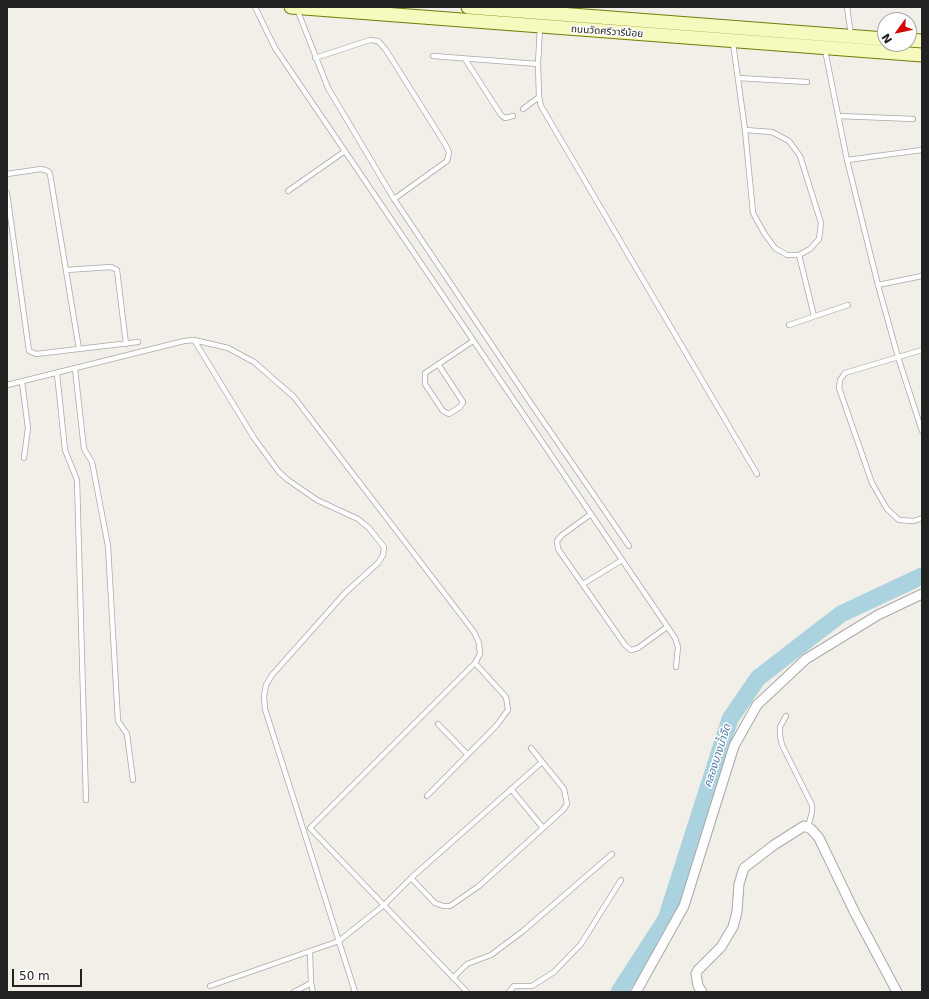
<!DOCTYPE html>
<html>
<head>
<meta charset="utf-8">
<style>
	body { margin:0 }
	#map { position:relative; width:929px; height:999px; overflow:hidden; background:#f2efe9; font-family:"DejaVu Sans",sans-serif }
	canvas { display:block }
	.frame { position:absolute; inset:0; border:8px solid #222; pointer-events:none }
	.north { position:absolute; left:877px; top:12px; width:40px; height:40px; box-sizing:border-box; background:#fff; border:1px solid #a7a7a7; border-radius:50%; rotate:237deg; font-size:11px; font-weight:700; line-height:16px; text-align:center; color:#222 }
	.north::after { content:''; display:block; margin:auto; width:14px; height:18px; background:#d40000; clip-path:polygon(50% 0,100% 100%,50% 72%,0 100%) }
	.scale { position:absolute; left:12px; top:969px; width:70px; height:18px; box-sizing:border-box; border:2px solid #222; border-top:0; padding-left:5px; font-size:12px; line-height:14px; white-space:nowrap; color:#222; -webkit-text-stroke:3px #fff; paint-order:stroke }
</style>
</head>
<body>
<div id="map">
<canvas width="929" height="999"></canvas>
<div class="frame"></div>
<div class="north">N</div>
<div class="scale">50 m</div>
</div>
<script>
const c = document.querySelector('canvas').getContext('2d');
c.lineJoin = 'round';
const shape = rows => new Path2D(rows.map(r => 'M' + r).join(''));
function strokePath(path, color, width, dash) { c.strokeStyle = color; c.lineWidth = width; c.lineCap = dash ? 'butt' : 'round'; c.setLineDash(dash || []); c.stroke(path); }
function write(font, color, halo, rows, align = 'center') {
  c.font = font + ' "DejaVu Sans","Noto Sans Thai",sans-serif'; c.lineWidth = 3; c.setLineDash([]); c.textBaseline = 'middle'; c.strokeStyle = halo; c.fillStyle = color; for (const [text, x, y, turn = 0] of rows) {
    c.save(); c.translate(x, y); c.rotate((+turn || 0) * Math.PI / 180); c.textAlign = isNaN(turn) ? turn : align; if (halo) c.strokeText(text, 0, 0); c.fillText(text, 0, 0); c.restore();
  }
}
strokePath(shape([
	[619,992,666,919,730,719,758,678,841,614,922,576]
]), '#aad3df', 17);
const service = shape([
	[255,7,275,48,675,638,678,647,676,667],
	[847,7,851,35],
	[297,9,328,88,394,199,532,405,629,546],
	[540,27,538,64,539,97,541,106,757,474],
	[733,43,745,130,753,213,764,233,775,248,787,255,799,255,810,249,819,239,821,223,800,156,789,141,772,132,745,130],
	[825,50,847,160,878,285,898,357,922,431],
	[433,56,538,64],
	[315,58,370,40,378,41,386,50,445,144,449,152,447,161,394,199],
	[465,59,501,115,505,118,513,116],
	[738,78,807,82],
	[523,109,539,97],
	[839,116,913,119],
	[847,160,922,150],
	[7,174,41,169,48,171,50,174,79,349],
	[288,191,345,151],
	[7,193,29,351,36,354,138,342],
	[799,255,814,316],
	[66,270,111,267,117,270,126,344],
	[878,285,922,276],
	[789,325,848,305],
	[194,340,254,438,279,472,288,480,317,500,358,519,369,528,384,547,383,555,378,563,345,593,272,675,266,685,264,696,265,709,355,992],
	[922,350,845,373,840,380,839,388,872,483,887,509,899,520,914,521,922,518],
	[438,364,463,402,460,407,449,414,443,411,425,384,425,373,473,341],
	[75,369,84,449,92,462,108,546,118,721,127,734,133,780],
	[57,374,65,450,77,480,86,800],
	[22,382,28,428,24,458],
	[7,385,184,341,194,340,228,348,254,362,294,397,474,632,479,643,480,654,475,663,310,828,467,992],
	[591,514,562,535,557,541,558,549,625,645,631,650,638,648,667,627],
	[583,584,622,560],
	[786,716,780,727,780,736,782,745,812,805,812,812,808,827],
	[438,724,467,754],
	[511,789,543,828],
	[427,796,496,726,508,710,506,697,475,663],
	[411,878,435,903,443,906,450,906,479,886,563,810,567,804,564,789,531,748],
	[453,978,467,964,491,955,523,931,612,854],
	[311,983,313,992],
	[210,986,339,941,384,905,411,878,542,762],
	[294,992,311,983,310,952],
	[509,992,514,986,532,986,554,972,581,944,621,880]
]);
const minor = shape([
	[636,992,684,906,734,746,757,705,806,659,878,615,922,594],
	[702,992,698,986,696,974,698,970,721,947,733,927,737,912,739,884,744,868,774,845,804,826,811,829,819,838,855,913,897,992]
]);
const secondary = shape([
	[291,7,922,55],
	[468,7,885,39],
	[909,40,922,41]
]);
strokePath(service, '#a9a9a9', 6);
strokePath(minor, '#a9a9a9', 11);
strokePath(secondary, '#707d05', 15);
strokePath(service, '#fff', 4.5);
strokePath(minor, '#fff', 9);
strokePath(secondary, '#f7fabf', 13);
write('10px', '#222', '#fff', [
	["ถนนวัดศรีวารีน้อย",607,32,4]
]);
write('italic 11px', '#4a7aab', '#fff', [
	["คลองบางน้ำจืด",718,756,-72]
]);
</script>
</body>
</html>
